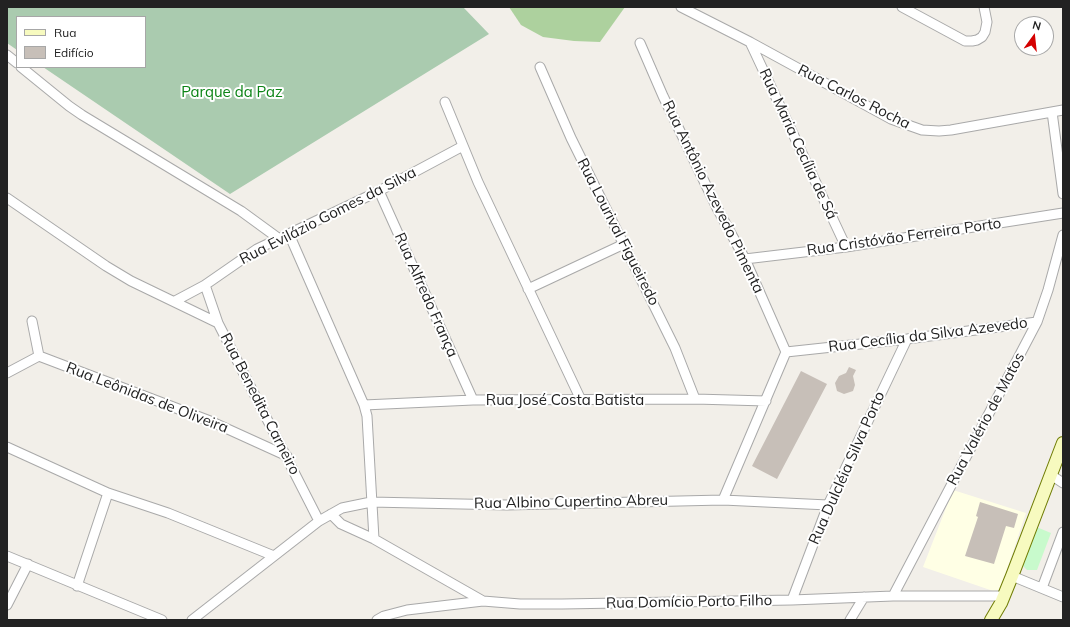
<!DOCTYPE html>
<html>
<head>
<meta charset="utf-8">
<style>
	body { margin:0 }
	#map { position:relative; width:1070px; height:627px; overflow:hidden; background:#f2efe9; font-family:Mulish,sans-serif }
	canvas { display:block }
	.frame { position:absolute; inset:0; border:8px solid #222; pointer-events:none }
	.legend { position:absolute; left:16px; top:16px; width:130px; height:52px; box-sizing:border-box; background:#fff; border:1px solid #a7a7a7; margin:0; padding:5px 7px; list-style:none; font-size:12px; color:#222 }
	.legend li { display:flex; align-items:center; gap:8px; height:20px }
	.legend b { width:20px; border:1px solid #a7a7a7 }
	.north { position:absolute; left:1014px; top:16px; width:40px; height:40px; box-sizing:border-box; background:#fff; border:1px solid #a7a7a7; border-radius:50%; rotate:15deg; font-size:11px; font-weight:700; line-height:16px; text-align:center; color:#222 }
	.north::after { content:''; display:block; margin:auto; width:14px; height:18px; background:#d40000; clip-path:polygon(50% 0,100% 100%,50% 72%,0 100%) }
</style>
</head>
<body>
<div id="map">
<canvas width="1070" height="627"></canvas>
<div class="frame"></div>
<ul class="legend">
<li><b style="height:5px;background:#f7fabf"></b>Rua</li>
<li><b style="height:11px;background:#c7bfb8"></b>Edifício</li>
</ul>
<div class="north">N</div>
</div>
<script>
const c = document.querySelector('canvas').getContext('2d');
c.lineJoin = 'round';
function fill(path, color) { c.fillStyle = color; c.fill(path, 'evenodd'); }
const shape = rows => new Path2D(rows.map(r => 'M' + r).join(''));
function strokePath(path, color, width, dash) { c.strokeStyle = color; c.lineWidth = width; c.lineCap = dash ? 'butt' : 'round'; c.setLineDash(dash || []); c.stroke(path); }
function write(font, color, halo, rows, align = 'center') {
  c.font = font + ' Mulish,sans-serif'; c.lineWidth = 4; c.setLineDash([]); c.textBaseline = 'middle'; c.strokeStyle = halo; c.fillStyle = color; for (const [text, x, y, turn = 0] of rows) {
    c.save(); c.translate(x, y); c.rotate((+turn || 0) * Math.PI / 180); c.textAlign = isNaN(turn) ? turn : align; if (halo) c.strokeText(text, 0, 0); c.fillText(text, 0, 0); c.restore();
  }
}
fill(shape([
	[953,490,1026,513,999,593,923,567]
]), '#ffffe5');
fill(shape([
	[509,7,625,7,600,42,574,41,543,37,521,25]
]), '#add19e');
fill(shape([
	[7,7,463,7,489,34,230,194,43,67,145,67,145,17,17,17,17,50,7,43]
]), '#aacbaf');
fill(shape([
	[1034,526,1051,533,1037,570,1027,570,1020,563]
]), '#c8facc');
fill(shape([
	[849,367,856,370,853,376,855,385,853,391,844,394,837,391,835,383,839,376,846,373],
	[801,371,827,384,777,479,752,466],
	[980,502,1018,514,1014,528,1006,526,994,564,965,556,978,517,976,516]
]), '#c7bfb8');
const street = shape([
	[681,7,750,42,891,119,922,130,939,131,951,130,1063,110],
	[902,7,965,41,972,41,977,40,982,37,985,32,987,22,984,7],
	[750,42,846,247],
	[640,43,663,96,717,208,745,259,786,352],
	[7,55,17,63],
	[21,67,69,106,82,115,241,211,278,238],
	[540,67,571,138,675,348,695,399],
	[445,102,478,182,581,400],
	[1052,112,1063,194],
	[379,191,473,400],
	[7,198,106,266,131,281,218,323],
	[289,234,364,405,367,416,374,539],
	[745,259,846,247,1063,213],
	[205,285,218,323,319,521],
	[528,289,624,244],
	[175,301,205,285,257,249,379,191,463,146],
	[32,321,39,356,210,421,287,456],
	[7,373,39,356],
	[364,405,473,400,695,399,766,401],
	[7,447,108,493,168,513,274,556],
	[1051,475,1063,483],
	[723,500,786,352,907,339,1037,322],
	[331,514,341,524,374,539,483,601],
	[7,556,162,620],
	[1012,576,1063,597],
	[77,586,108,493],
	[1042,588,1063,532],
	[893,596,1037,322,1048,290,1063,235],
	[792,600,828,505,907,339],
	[7,605,28,564],
	[192,620,319,521,342,508,371,502,507,505,723,500,828,505],
	[377,620,384,616,407,610,483,601,520,604,562,604,792,600,893,596,1004,596],
	[850,620,864,597]
]);
const secondary = shape([
	[991,620,1001,603,1012,576,1063,443]
]);
strokePath(street, '#a9a9a9', 11);
strokePath(secondary, '#707d05', 14);
strokePath(street, '#fff', 9);
strokePath(secondary, '#f7fabf', 12);
write('15px', '#0c8416', '#fff', [
	["Parque da Paz",232,92]
]);
write('15px', '#222', '#fff', [
	["Rua Carlos Rocha",854,97,27],
	["Rua Maria Cecília de Sá",798,144,65],
	["Rua Antônio Azevedo Pimenta",713,197,64],
	["Rua Evilázio Gomes da Silva",328,216,-27],
	["Rua Lourival Figueiredo",618,232,63],
	["Rua Cristóvão Ferreira Porto",904,237,-8],
	["Rua Alfredo França",426,295,66],
	["Rua Cecília da Silva Azevedo",928,335,-7],
	["Rua Leônidas de Oliveira",147,398,21],
	["Rua José Costa Batista",565,400],
	["Rua Benedita Carneiro",260,404,63],
	["Rua Valério de Matos",986,419,-62],
	["Rua Dulcléia Silva Porto",847,468,-66],
	["Rua Albino Cupertino Abreu",571,502,-1],
	["Rua Domício Porto Filho",689,602,-1]
]);
</script>
</body>
</html>
